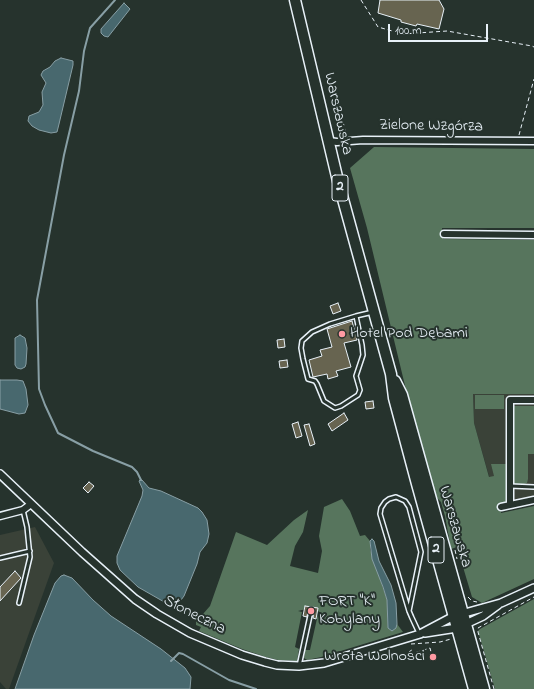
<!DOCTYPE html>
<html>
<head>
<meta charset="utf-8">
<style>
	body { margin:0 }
	#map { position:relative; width:534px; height:689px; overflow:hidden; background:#26332d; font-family:"Indie Flower",sans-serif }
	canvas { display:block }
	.scale { position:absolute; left:388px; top:24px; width:100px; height:18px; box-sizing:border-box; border:2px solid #e8f1f8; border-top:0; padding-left:5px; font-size:12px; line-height:14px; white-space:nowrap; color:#e8f1f8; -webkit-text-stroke:3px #26332d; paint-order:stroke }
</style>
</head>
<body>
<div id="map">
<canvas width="534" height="689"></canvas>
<div class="scale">100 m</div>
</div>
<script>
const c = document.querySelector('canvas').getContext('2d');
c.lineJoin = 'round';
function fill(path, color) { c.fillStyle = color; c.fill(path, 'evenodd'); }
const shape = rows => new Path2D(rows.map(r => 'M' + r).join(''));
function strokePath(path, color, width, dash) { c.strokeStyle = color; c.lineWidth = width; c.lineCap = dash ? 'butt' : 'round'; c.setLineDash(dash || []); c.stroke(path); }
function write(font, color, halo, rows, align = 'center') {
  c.font = font + ' "Indie Flower",sans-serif'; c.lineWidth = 4; c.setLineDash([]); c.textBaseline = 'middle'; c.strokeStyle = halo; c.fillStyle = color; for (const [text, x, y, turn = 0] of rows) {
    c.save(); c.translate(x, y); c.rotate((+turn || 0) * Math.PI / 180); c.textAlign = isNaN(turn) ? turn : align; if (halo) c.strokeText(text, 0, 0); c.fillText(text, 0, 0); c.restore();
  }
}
fill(shape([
	[473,394,534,394,534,496,497,504,474,423],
	[35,527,54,563,9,689,6,689,0,682,0,535]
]), '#3a4238');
fill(shape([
	[374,147,534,149,534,228,442,228,443,239,534,240,534,394,473,394,474,423,489,477,494,476,491,464,506,464,507,497,506,502,500,504,501,513,534,506,534,579,482,603,472,597,457,547,451,549,445,516,441,502,433,494,428,481,367,228,350,168],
	[475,395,504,395,504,409,475,409],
	[513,406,534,406,534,454,528,454,528,479,527,483,521,485,515,485,513,481],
	[342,499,350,511,360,536,365,535,370,541,370,549,387,600,388,628,396,628,397,624,403,632,321,657,307,660,304,658,305,650,310,650,318,614,324,615,318,611,306,609,298,611,302,612,295,647,299,649,297,661,278,660,266,657,242,649,199,631,201,627,196,625,196,622,210,606,236,532,267,545,294,520,308,510,303,532,295,546,290,566,318,573,322,551,319,536,324,507],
	[534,599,534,689,495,689,478,631,480,629]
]), '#57755d');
const water = shape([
	[124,3,130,9,108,37,104,36,101,33,101,29,124,3],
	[61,58,73,61,73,65,59,124,57,132,51,133,39,130,32,126,28,121,29,116,39,112,43,105,42,92,46,83,41,75,43,71,50,67,55,61,61,58],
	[20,335,25,338,27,348,26,364,25,367,21,369,17,368,15,365,15,338,20,335],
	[0,380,17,380,23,381,26,389,28,405,25,413,19,414,0,409,0,380],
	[140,480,142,480,149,488,161,491,198,508,202,512,207,520,209,534,207,543,200,552,197,564,184,596,181,600,175,604,166,603,138,587,120,570,117,563,117,556,142,496,143,490,139,481,140,480],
	[372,539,374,541,379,561,391,585,396,603,397,624,396,628,392,631,388,628,387,600,383,587,372,559,370,541,372,539],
	[64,575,72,578,93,600,111,616,161,649,185,668,191,677,190,689,15,689,34,635,55,583,61,576,64,575]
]);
fill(water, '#48686e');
strokePath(water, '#889fa5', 1);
strokePath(shape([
	[115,0,90,28,84,51,79,91,64,155,37,300,39,389,45,405,58,433,93,451,132,467,137,472,141,480],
	[171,661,179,653,183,654,229,680,256,689]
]), '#889fa5', 2);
const building = shape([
	[380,0,439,0,444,9,439,29,417,24,416,26,401,22,401,20,378,13,380,0],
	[338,303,341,311,333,314,330,306,338,303],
	[352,321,357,340,344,343,351,367,336,371,338,376,328,379,327,374,313,377,309,360,322,356,320,350,332,347,327,329,352,321],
	[284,339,285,347,278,348,277,340,284,339],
	[287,360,288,367,280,368,279,361,287,360],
	[373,401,374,408,366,409,365,402,373,401],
	[344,413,348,420,332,431,328,424,344,413],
	[298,422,302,436,296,438,292,424,298,422],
	[309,424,315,444,310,446,304,425,309,424],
	[89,482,94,486,88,493,83,488,89,482],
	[15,571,21,578,0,601,0,587,15,571],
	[305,606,318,608,316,619,313,618,314,610,311,608,308,610,307,617,303,616,305,606]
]);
fill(building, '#676450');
strokePath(building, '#e8f1f8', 1);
const service = shape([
	[356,316,362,345,363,355,356,376,360,390,358,395,341,406,335,408,324,401,317,384,315,381,308,379,303,359,301,348,302,341,312,332,330,324,356,316,373,312],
	[510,486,534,487],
	[0,558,30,551],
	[19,603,30,557,27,527,23,510],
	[409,611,421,552,409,507,405,501,396,497,389,499,385,502,381,508,380,514,409,611,412,618,419,633],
	[299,666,311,611]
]);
const minor = shape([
	[328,141,337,142,363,140,534,141],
	[444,234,534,235],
	[510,505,510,400,534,400],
	[501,507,534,500],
	[0,516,23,510,31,504]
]);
const tertiary = shape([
	[0,474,82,552,135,599,157,614,190,633,242,655,265,662,277,665,299,666,324,663,420,634,454,616,501,603,534,588],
	[425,633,457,628,483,616,498,605]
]);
const trunk = shape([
	[295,0,338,181,391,374,394,398,417,484,474,689],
	[395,381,402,395,484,689]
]);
strokePath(service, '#e8f1f8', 6);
strokePath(minor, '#e8f1f8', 9);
strokePath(tertiary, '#e8f1f8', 10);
strokePath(trunk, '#e8f1f8', 13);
strokePath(shape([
	[361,0,378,27,403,34,447,31,532,46,534,47],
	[337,94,346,135],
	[519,135,534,79],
	[455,550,457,559],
	[468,597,472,601,477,602],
	[411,644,440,642,451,639],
	[396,659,430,648,431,652],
	[494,689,478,632,478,628,534,597]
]), '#e8f1f8', 1, [4, 3]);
strokePath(service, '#26332d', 3);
strokePath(minor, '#26332d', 6);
strokePath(tertiary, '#26332d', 7);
strokePath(trunk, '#26332d', 10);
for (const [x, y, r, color] of [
	[342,334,4,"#ff9aa2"],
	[311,611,4,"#ff9aa2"],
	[433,657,4,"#ff9aa2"]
]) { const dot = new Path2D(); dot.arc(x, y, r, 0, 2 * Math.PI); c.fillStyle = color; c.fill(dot); strokePath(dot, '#26332d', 1.5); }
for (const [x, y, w] of [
	[340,188,16],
	[436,550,16]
]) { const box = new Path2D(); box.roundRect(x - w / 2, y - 13, w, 26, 3); c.fillStyle = '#26332d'; c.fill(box); strokePath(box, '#e8f1f8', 1); }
write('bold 15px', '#e8f1f8', null, [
	["2",340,188],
	["2",436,550]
]);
write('16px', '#e8f1f8', '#26332d', [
	["Warszawska",337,114,77],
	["Zielone Wzgórza",431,127,1],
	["Warszawska",454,527,74],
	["Słoneczna",194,616,27]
]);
write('16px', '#e8f1f8', '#26332d', [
	["Hotel Pod Dębami",350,334],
	["FORT \"K\"",319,602],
	["Kobylany",319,620],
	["Wrota Wolności",425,657,"right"]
], 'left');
</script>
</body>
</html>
